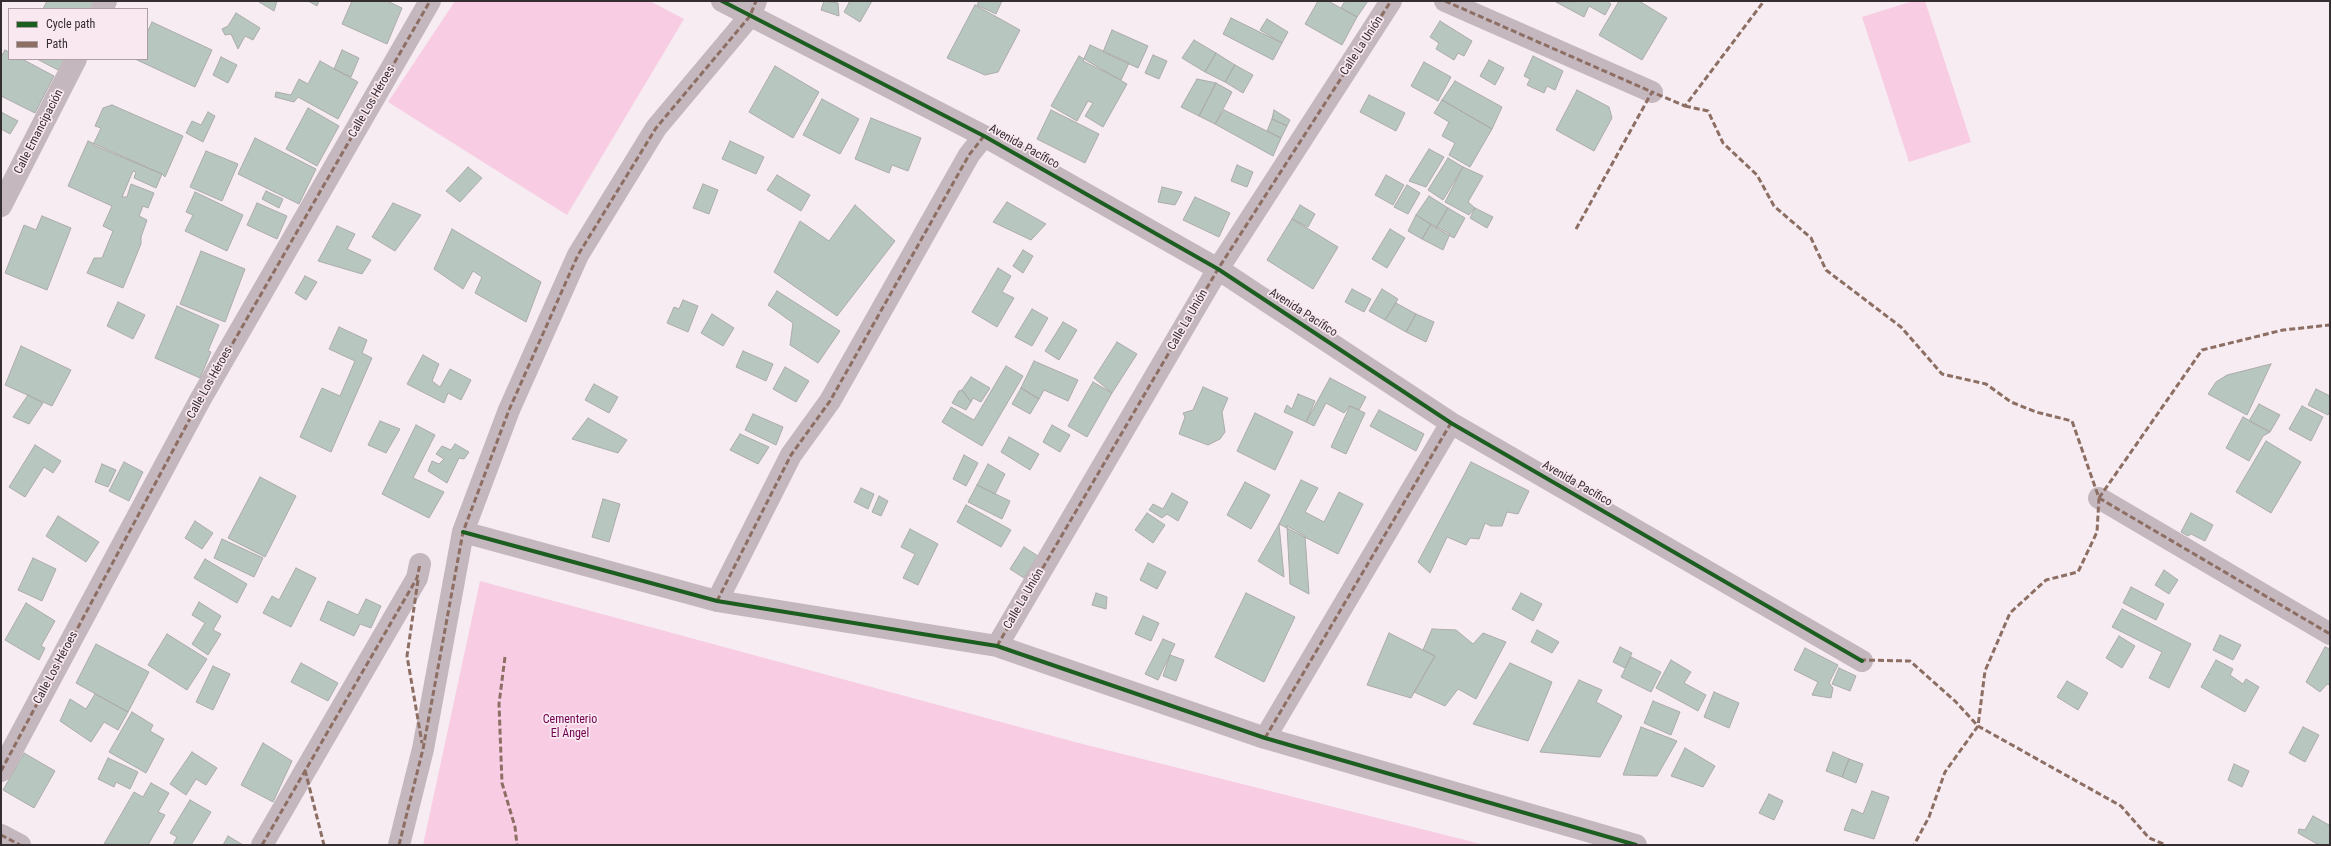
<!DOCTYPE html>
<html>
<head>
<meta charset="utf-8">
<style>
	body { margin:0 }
	#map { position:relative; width:2331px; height:846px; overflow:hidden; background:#f6ecf1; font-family:"Roboto Condensed",sans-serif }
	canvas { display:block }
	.frame { position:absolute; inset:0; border:2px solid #352e31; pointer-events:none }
	.legend { position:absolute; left:8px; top:8px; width:140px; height:52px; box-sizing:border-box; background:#fae8f1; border:1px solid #ab9ea4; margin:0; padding:5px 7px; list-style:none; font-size:12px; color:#352e31 }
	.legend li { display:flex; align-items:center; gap:8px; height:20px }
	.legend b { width:20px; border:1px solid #ab9ea4 }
</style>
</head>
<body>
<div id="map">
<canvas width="2331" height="846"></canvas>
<div class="frame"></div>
<ul class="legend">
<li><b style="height:5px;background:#1b5e20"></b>Cycle path</li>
<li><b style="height:5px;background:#8d6e63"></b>Path</li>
</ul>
</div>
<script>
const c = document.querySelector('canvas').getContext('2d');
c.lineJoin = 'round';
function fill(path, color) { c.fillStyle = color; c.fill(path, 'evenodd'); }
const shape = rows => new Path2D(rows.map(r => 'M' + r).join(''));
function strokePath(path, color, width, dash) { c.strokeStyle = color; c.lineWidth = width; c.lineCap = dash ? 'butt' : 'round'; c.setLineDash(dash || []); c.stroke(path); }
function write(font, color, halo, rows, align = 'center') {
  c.font = font + ' "Roboto Condensed",sans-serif'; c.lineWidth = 3.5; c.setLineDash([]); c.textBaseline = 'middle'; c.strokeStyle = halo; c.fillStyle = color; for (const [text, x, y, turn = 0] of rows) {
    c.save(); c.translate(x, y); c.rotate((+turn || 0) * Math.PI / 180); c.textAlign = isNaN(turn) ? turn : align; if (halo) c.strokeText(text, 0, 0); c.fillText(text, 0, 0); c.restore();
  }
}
fill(shape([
	[455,1,650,1,684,19,567,215,388,102],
	[1913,1,1925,1,1971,142,1909,162,1862,17],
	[480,581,1075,742,1485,845,423,845]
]), '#f8cde4');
const building = shape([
	[47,1,96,1,93,9,43,9,47,1],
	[259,1,277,1,274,11,259,2,259,1],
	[308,1,319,1,317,6,308,1],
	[352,1,387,1,402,8,387,44,342,24,352,1],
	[824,1,838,3,839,16,821,10,824,1],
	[850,1,872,1,860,22,844,12,850,1],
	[979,1,1002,1,996,14,977,5,979,1],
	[1318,1,1328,1,1357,17,1342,45,1305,24,1318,1],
	[1345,1,1368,1,1357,17,1341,8,1345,1],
	[1607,1,1611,4,1605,15,1589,6,1584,17,1556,2,1607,1],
	[1619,1,1639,1,1667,18,1642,60,1599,35,1619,1],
	[975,5,1020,30,998,72,985,75,947,58,975,5],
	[236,13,260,28,253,40,245,36,238,49,231,34,225,35,222,29,228,26,236,13],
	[1231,18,1282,43,1273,60,1223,34,1231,18],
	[1267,19,1288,32,1282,43,1260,30,1267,19],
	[1440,21,1472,41,1464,56,1458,53,1454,60,1436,49,1439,43,1430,37,1440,21],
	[152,22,212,50,195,87,135,59,147,59,147,33,152,22],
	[1112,30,1148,46,1138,68,1103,52,1112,30],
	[1194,40,1216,53,1205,72,1182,58,1194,40],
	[1090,45,1129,63,1121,80,1083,61,1090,45],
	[5,50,9,52,9,59,22,59,54,76,35,113,1,96,1,57,5,50],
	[342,50,359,58,351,77,334,69,342,50],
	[1216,53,1235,65,1225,82,1205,72,1216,53],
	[1153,55,1167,61,1159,79,1145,73,1153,55],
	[1079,56,1127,84,1103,127,1085,116,1093,103,1088,101,1077,121,1051,106,1079,56],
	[1533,56,1563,71,1555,90,1547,86,1544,93,1527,85,1530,79,1524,76,1533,56],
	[221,57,237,65,228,83,213,75,221,57],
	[37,59,65,59,60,71,37,59],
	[1489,60,1504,68,1495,85,1480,76,1489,60],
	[320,61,358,82,338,119,298,97,294,102,275,97,276,92,291,95,299,79,308,84,320,61],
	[1424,62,1451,77,1438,101,1411,86,1424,62],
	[1235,65,1253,75,1243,93,1225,82,1235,65],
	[775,66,819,92,793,138,749,112,775,66],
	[1197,79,1216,83,1199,116,1181,107,1197,79],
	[1455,81,1502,107,1492,129,1442,100,1455,81],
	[1216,83,1232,92,1215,124,1199,116,1216,83],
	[1577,90,1609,107,1612,118,1594,151,1556,130,1577,90],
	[1369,95,1405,113,1396,131,1360,112,1369,95],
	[822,99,859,119,840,154,803,135,822,99],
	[1442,100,1492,129,1470,167,1449,155,1455,143,1442,136,1449,122,1434,113,1442,100],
	[112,105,183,136,165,177,162,174,93,145,101,128,95,126,103,108,112,105],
	[308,108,339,126,317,166,286,149,308,108],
	[1051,110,1099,134,1085,163,1037,139,1051,110],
	[1224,110,1281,138,1273,156,1215,124,1224,110],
	[1274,110,1290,120,1287,126,1272,119,1274,110],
	[1,112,18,121,10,134,1,129,1,112],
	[208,112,215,116,203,142,186,133,192,121,201,125,208,112],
	[871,118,921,138,908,171,892,165,889,173,855,159,871,118],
	[1272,119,1287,126,1281,138,1267,131,1272,119],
	[255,138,316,169,299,204,238,174,255,138],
	[88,141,162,174,156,188,134,178,136,172,133,171,122,197,127,197,131,184,154,193,148,208,143,206,139,216,147,220,141,237,141,244,123,288,87,273,94,258,102,258,113,231,103,226,112,206,68,186,88,141],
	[730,141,764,157,756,174,722,159,730,141],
	[1429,149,1444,157,1426,187,1409,181,1429,149],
	[206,151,238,164,222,201,190,187,206,151],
	[1448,158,1463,167,1443,200,1428,190,1448,158],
	[1237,165,1253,172,1247,187,1231,181,1237,165],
	[468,167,482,178,460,202,446,191,468,167],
	[1463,167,1483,176,1468,202,1475,208,1469,215,1445,202,1463,167],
	[777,175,810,195,801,211,767,190,777,175],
	[1386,175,1404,185,1393,205,1375,195,1386,175],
	[703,184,718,190,709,214,693,208,703,184],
	[1407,185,1420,193,1408,214,1394,207,1407,185],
	[1162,187,1182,192,1175,205,1158,202,1162,187],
	[266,191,283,199,279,208,262,199,266,191],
	[195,192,243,215,227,251,185,231,193,215,186,212,195,192],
	[1429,196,1448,208,1436,228,1416,215,1429,196],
	[1195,197,1230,213,1219,237,1183,220,1195,197],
	[1007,202,1046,224,1031,240,993,222,1007,202],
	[257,203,287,216,277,239,247,225,257,203],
	[393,203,421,215,395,251,372,237,393,203],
	[855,205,895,241,837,316,774,272,800,221,829,241,855,205],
	[1300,205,1315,214,1308,227,1292,219,1300,205],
	[1448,208,1465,218,1454,238,1436,228,1448,208],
	[1475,208,1493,217,1487,228,1470,218,1475,208],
	[1416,215,1431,224,1422,239,1408,231,1416,215],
	[42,216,71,228,47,290,5,273,24,225,36,230,42,216],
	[1292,219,1338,247,1313,289,1267,260,1292,219],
	[1431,224,1450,234,1443,250,1422,239,1431,224],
	[337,226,355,234,347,249,371,260,362,274,318,261,337,226],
	[452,229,541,282,526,322,475,293,482,277,473,271,463,289,434,269,452,229],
	[1390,229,1405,238,1387,268,1372,259,1390,229],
	[1023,250,1033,256,1023,273,1013,266,1023,250],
	[201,251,245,269,225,322,180,304,201,251],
	[998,268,1011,276,1002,292,1014,298,997,327,972,312,998,268],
	[305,276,317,282,306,300,295,293,305,276],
	[1352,289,1371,299,1364,312,1345,302,1352,289],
	[1382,289,1398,299,1385,320,1369,311,1382,289],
	[777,291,840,331,818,363,790,345,793,323,768,305,777,291],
	[683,300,698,306,688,332,667,323,674,307,679,309,683,300],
	[118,302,145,315,133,339,107,326,118,302],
	[1396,303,1416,314,1406,332,1385,320,1396,303],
	[177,306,219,325,208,351,211,352,200,378,155,358,177,306],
	[1032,309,1048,318,1032,346,1015,337,1032,309],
	[712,314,734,328,723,346,701,333,712,314],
	[1416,314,1434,322,1426,342,1406,332,1416,314],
	[1063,322,1077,330,1059,360,1045,351,1063,322],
	[339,327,367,340,362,353,372,358,331,452,300,437,322,388,340,396,355,361,329,349,339,327],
	[1117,342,1137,354,1112,393,1094,378,1117,342],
	[21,346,71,370,52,406,5,385,21,346],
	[743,351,773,364,766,381,736,367,743,351],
	[423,355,439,364,432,381,440,387,450,369,471,380,461,400,448,393,444,403,407,384,423,355],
	[1034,361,1078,380,1068,401,1044,390,1039,399,1021,388,1034,361],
	[2271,364,2247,415,2208,394,2216,382,2227,375,2271,364],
	[1006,366,1023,376,982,446,942,422,951,407,974,420,1006,366],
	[785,367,809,381,796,402,773,389,785,367],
	[971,377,990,388,981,402,973,398,971,402,962,390,971,377],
	[1330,378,1366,397,1359,410,1350,406,1344,413,1326,403,1314,426,1306,422,1330,378],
	[1093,382,1112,393,1087,437,1068,426,1093,382],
	[594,384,618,397,609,413,585,400,594,384],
	[1203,387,1228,398,1222,412,1225,432,1220,439,1208,445,1179,434,1185,417,1183,413,1193,410,1203,387],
	[1021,388,1039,399,1030,414,1012,404,1021,388],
	[2316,389,2330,396,2330,410,2328,415,2308,405,2316,389],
	[962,390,971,402,966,410,952,403,959,391,962,390],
	[1298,394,1315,401,1306,422,1284,412,1287,405,1292,409,1298,394],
	[28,395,43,403,29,424,13,417,28,395],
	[2259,404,2280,415,2270,432,2249,421,2259,404],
	[1350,406,1365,413,1346,454,1331,447,1350,406],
	[2302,406,2323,417,2311,441,2289,429,2302,406],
	[1379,410,1424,434,1416,451,1370,426,1379,410],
	[1255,413,1293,432,1275,470,1237,451,1255,413],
	[753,414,783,427,776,445,745,430,753,414],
	[2243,417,2270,432,2263,436,2249,461,2226,448,2243,417],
	[588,418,627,440,618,453,572,439,588,418],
	[380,421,400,429,386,453,368,445,380,421],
	[416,425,435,435,413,478,444,492,429,518,382,494,416,425],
	[1052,425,1070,435,1060,452,1043,442,1052,425],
	[740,434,769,447,758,464,730,450,740,434],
	[1009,437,1039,454,1030,470,1001,452,1009,437],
	[2266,441,2301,462,2271,513,2236,492,2266,441],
	[455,444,469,452,464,459,459,458,447,483,428,471,432,461,439,464,444,459,436,454,442,446,451,450,455,444],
	[35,445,61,461,53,473,44,467,25,497,9,487,35,445],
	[964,455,978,463,966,486,953,479,964,455],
	[124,462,143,472,129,501,109,491,124,462],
	[1471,462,1529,491,1518,514,1507,512,1502,526,1491,526,1485,523,1479,539,1470,538,1466,545,1447,537,1430,573,1418,562,1471,462],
	[102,464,116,470,108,487,95,482,102,464],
	[988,464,1005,474,995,494,977,485,988,464],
	[260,477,296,496,265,557,228,538,260,477],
	[1301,480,1318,488,1305,512,1324,522,1339,492,1363,504,1338,554,1279,524,1301,480],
	[1245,482,1270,495,1251,529,1227,515,1245,482],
	[977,485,1010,501,1002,519,968,502,977,485],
	[861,488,874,494,868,509,854,502,861,488],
	[1172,493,1188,502,1178,521,1167,514,1162,518,1149,510,1153,504,1163,509,1172,493],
	[879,496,888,501,881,516,872,512,879,496],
	[603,499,620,504,609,542,592,537,603,499],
	[966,505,1011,530,1001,547,957,522,966,505],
	[1147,513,1165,525,1153,543,1135,530,1147,513],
	[2191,513,2213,525,2205,541,2191,534,2188,536,2181,532,2191,513],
	[58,516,99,542,86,562,46,536,58,516],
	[195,521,213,533,202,549,185,538,195,521],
	[1279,524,1284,577,1258,561,1279,524],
	[1287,526,1305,536,1309,594,1290,584,1287,526],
	[910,529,938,544,918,585,903,578,915,554,901,547,910,529],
	[222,539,263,558,254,577,214,558,222,539],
	[1024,547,1038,556,1024,578,1010,569,1024,547],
	[33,558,56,569,42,601,18,590,33,558],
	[205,559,247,584,237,603,194,578,205,559],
	[1148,563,1166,572,1157,589,1140,580,1148,563],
	[296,568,316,578,291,627,263,613,272,596,279,600,296,568],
	[2164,570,2178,580,2169,594,2155,585,2164,570],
	[2131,587,2164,604,2156,620,2123,603,2131,587],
	[1096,593,1107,597,1106,609,1092,605,1096,593],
	[1246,593,1295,617,1264,682,1215,657,1246,593],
	[1521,593,1542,604,1533,621,1512,609,1521,593],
	[366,599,381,606,371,628,360,624,354,636,320,620,328,601,358,615,366,599],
	[199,602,221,616,213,630,221,634,208,655,192,644,205,623,192,615,199,602],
	[26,603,55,621,41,646,45,648,39,660,5,640,26,603],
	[2122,609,2191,644,2169,688,2149,678,2162,652,2112,627,2122,609],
	[1143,616,1159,623,1151,641,1135,634,1143,616],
	[1432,629,1456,630,1473,644,1483,633,1506,642,1476,699,1458,689,1445,706,1414,692,1435,656,1423,650,1432,629],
	[1537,630,1559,642,1552,653,1531,642,1537,630],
	[1389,633,1435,656,1411,698,1367,685,1389,633],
	[167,634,207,659,187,690,148,665,167,634],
	[2220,635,2241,645,2233,660,2213,650,2220,635],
	[2119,636,2135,646,2122,668,2106,658,2119,636],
	[1163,639,1175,644,1158,680,1145,674,1163,639],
	[96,644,149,672,128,712,76,683,96,644],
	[1620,647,1632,653,1625,668,1613,662,1620,647],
	[2325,647,2330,649,2330,685,2327,684,2320,692,2306,682,2325,647],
	[1805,648,1838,665,1829,683,1833,688,1831,698,1812,695,1818,682,1794,670,1805,648],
	[1170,655,1184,660,1176,681,1163,676,1170,655],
	[1631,657,1661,672,1651,692,1621,677,1631,657],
	[1671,660,1691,672,1684,683,1706,695,1698,711,1656,688,1671,660],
	[2216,660,2233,669,2230,675,2243,684,2246,679,2259,687,2245,712,2201,687,2216,660],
	[301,663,338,683,328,701,291,682,301,663],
	[1510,663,1552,682,1528,741,1473,724,1510,663],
	[213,666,230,674,213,710,196,702,213,666],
	[1839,668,1856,676,1850,691,1832,684,1839,668],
	[1579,680,1602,690,1596,702,1622,716,1600,757,1540,752,1579,680],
	[2067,681,2088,693,2078,710,2057,697,2067,681],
	[1714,692,1739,703,1729,728,1704,717,1714,692],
	[95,694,128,712,118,730,104,722,91,742,60,721,70,699,86,709,95,694],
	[1653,701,1680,712,1671,735,1644,723,1653,701],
	[132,712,153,725,150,731,164,739,146,773,109,752,132,712],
	[1641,727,1677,741,1657,776,1623,775,1641,727],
	[2303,727,2319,735,2305,762,2289,753,2303,727],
	[263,743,292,761,273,802,241,785,263,743],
	[1685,748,1715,766,1703,787,1671,776,1685,748],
	[192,752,217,768,206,785,196,779,186,795,170,784,192,752],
	[1833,752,1849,759,1842,777,1826,771,1833,752],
	[24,753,55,771,34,808,3,790,24,753],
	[108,758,138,772,130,789,116,782,114,787,98,779,108,758],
	[1849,759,1863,764,1856,783,1842,777,1849,759],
	[2234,764,2249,771,2242,787,2228,780,2234,764],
	[151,783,169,793,158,812,165,815,148,845,104,844,134,792,143,797,151,783],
	[1872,791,1889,797,1874,839,1844,830,1852,809,1863,814,1872,791],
	[1769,794,1783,801,1774,820,1759,813,1769,794],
	[190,800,211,812,191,845,173,845,177,837,170,833,190,800],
	[2313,816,2329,825,2330,823,2330,845,2319,845,2298,833,2299,829,2305,830,2313,816],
	[228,836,243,845,223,845,228,836]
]);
fill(building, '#b7c6be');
strokePath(building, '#acabab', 1);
strokePath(shape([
	[722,1,984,136,1218,269,1451,423,1862,661],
	[1445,1,1652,92],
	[2099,498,2330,634],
	[463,532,717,601,997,646,1265,738,1636,845],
	[717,601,791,455,830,401,969,155,984,136],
	[997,646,1218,269,1391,1],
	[1265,738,1451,423],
	[1,771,200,400,430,1],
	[1,835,20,845],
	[262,845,417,578,420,564],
	[399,845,423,749,463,532,509,410,578,255,656,128,750,16,756,1]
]), '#c5b7be', 22);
strokePath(shape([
	[102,9,106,1],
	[1,206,76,59]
]), '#c5b7be', 22);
strokePath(shape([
	[1445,1,1652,92],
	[1685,106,1708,111,1723,143,1757,175,1774,206,1811,238,1826,270,1901,327,1942,374,1986,384,2011,402,2036,412,2072,421,2099,498,2097,532,2078,572,2046,580,2010,613,1985,671,1978,726,1945,772,1929,817,1914,845],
	[1576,229,1652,92,1685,106,1764,1],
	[2099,498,2202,350,2283,330,2330,325],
	[2099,498,2330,634],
	[418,580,407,656,422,743],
	[717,601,791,455,830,401,969,155,984,136],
	[997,646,1218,269,1391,1],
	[505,657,499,704,502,783,515,827,517,845],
	[1860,660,1910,661,1955,701,1978,726,2121,806,2149,838,2166,845],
	[1265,738,1451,423],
	[305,770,324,845],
	[1,771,200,400,430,1],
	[1,835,20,845],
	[262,845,417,578,420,564],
	[399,845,423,749,463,532,509,410,578,255,656,128,750,16,756,1]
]), '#8d6e63', 3, [6, 3]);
strokePath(shape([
	[722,1,984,136,1218,269,1451,423,1862,661],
	[463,532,717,601,997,646,1265,738,1636,845]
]), '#1b5e20', 4);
write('12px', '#352e31', '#fae8f1', [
	["Calle La Unión",1362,46,-57],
	["Calle Los Héroes",372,102,-60],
	["Calle Emancipación",39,132,-63],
	["Avenida Pacífico",1024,147,29],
	["Avenida Pacífico",1303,313,33],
	["Calle La Unión",1188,320,-60],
	["Calle Los Héroes",210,383,-61],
	["Avenida Pacífico",1577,484,30],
	["Calle La Unión",1024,599,-60],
	["Calle Los Héroes",56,668,-62]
]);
write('12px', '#6e004e', '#fae8f1', [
	["Cementerio",570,720],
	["El Ángel",570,734]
]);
</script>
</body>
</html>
